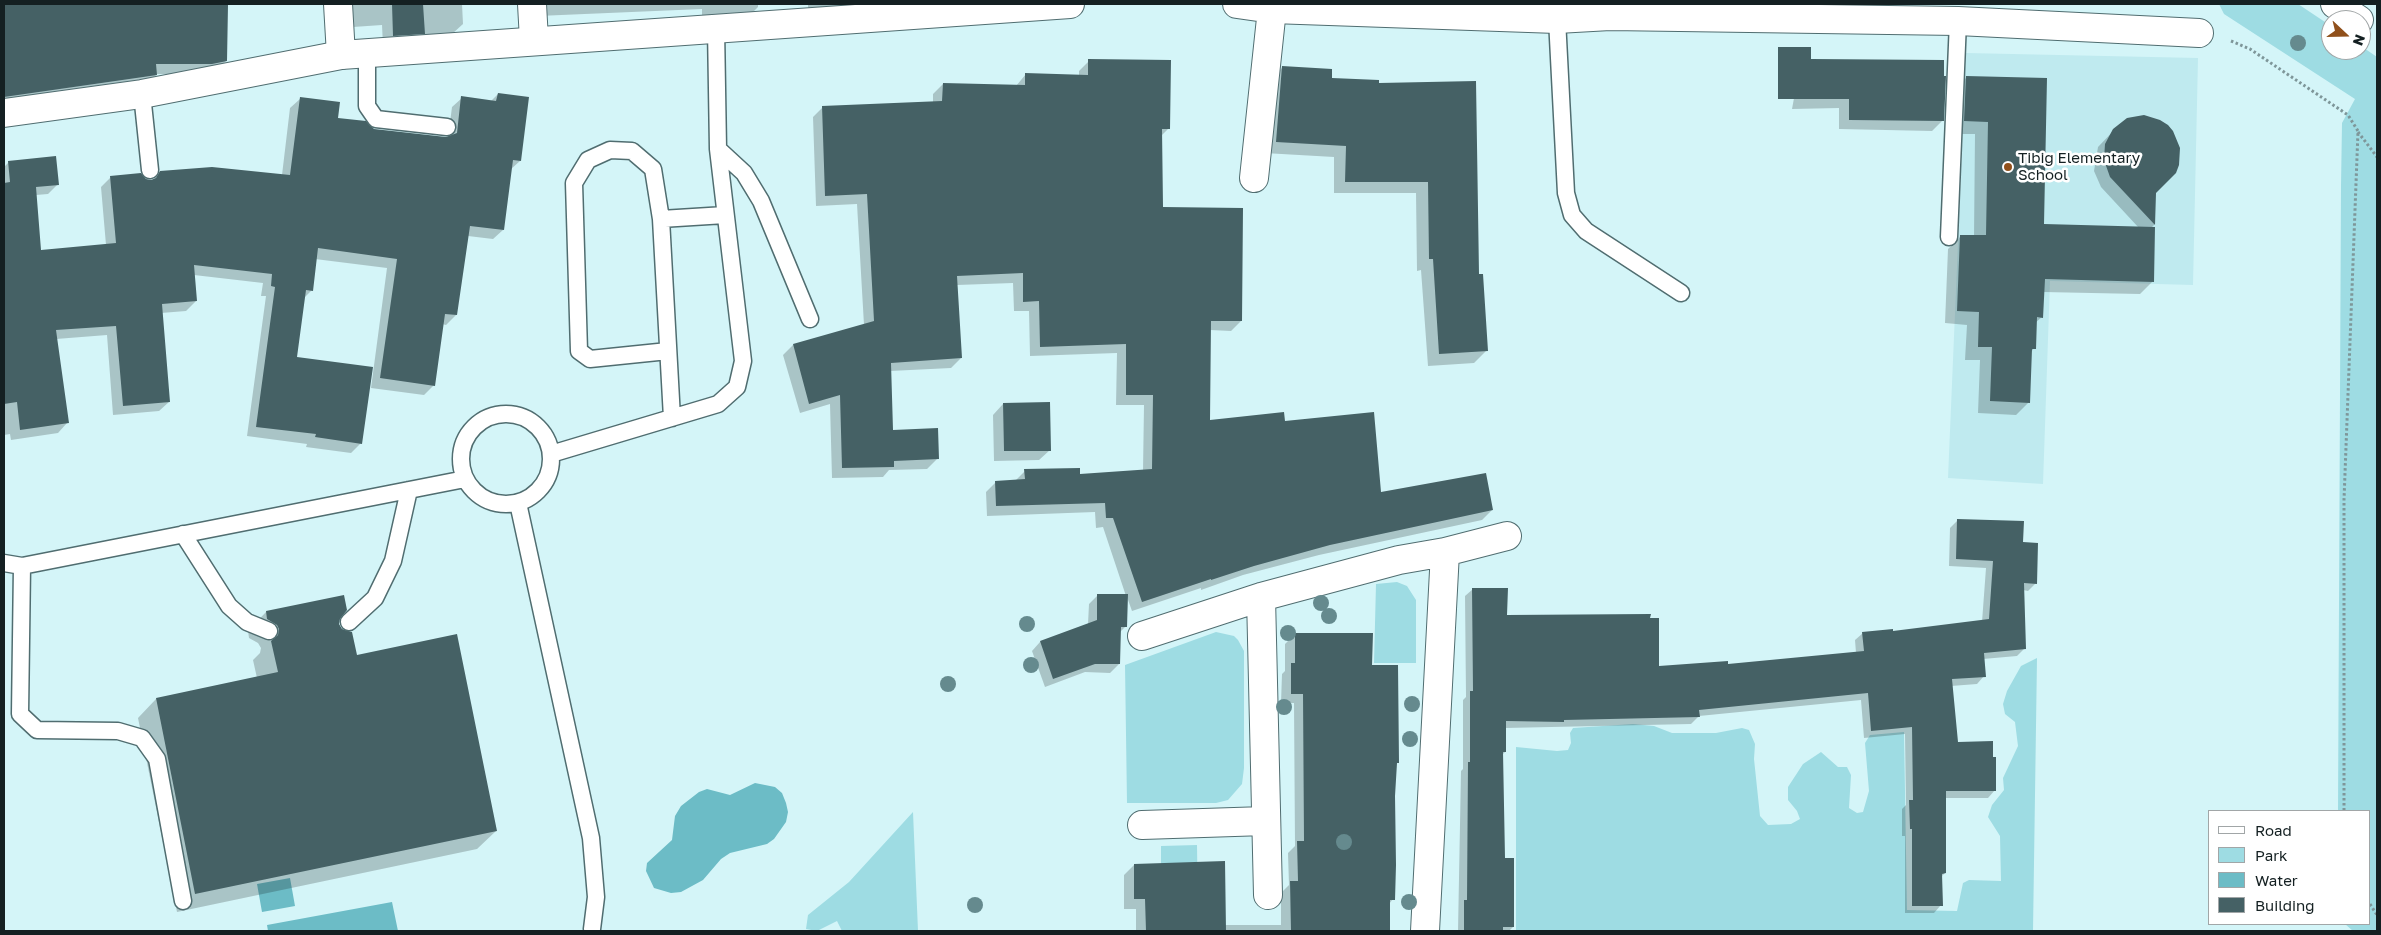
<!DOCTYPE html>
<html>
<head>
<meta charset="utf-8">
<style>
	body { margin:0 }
	#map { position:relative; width:2381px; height:935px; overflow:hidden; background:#d4f5f8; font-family:"Golos Text",sans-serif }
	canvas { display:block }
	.frame { position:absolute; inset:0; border:5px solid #142022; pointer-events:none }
	.legend { position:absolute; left:2208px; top:810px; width:162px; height:115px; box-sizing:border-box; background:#fff; border:1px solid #a1a6a7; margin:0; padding:6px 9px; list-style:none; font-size:15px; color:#142022 }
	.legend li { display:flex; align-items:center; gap:10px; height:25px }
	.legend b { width:25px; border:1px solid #a1a6a7 }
	.north { position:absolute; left:2321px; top:10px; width:50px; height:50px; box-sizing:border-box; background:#fff; border:1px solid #a1a6a7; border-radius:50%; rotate:111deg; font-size:14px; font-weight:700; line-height:20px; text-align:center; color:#142022 }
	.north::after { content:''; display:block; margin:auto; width:18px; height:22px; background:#90501b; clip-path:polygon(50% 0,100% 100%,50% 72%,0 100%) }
</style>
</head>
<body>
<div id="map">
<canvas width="2381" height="935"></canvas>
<div class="frame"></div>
<ul class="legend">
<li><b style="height:6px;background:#fff"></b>Road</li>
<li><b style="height:14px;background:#9edce3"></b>Park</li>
<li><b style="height:14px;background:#6cbcc6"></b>Water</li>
<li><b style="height:14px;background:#456165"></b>Building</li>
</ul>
<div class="north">N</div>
</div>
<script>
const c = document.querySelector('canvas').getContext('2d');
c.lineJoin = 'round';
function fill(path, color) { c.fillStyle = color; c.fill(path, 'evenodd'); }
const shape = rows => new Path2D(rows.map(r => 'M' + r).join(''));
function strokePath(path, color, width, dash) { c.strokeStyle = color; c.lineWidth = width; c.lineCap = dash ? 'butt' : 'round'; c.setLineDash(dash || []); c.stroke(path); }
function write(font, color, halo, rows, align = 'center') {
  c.font = font + ' "Golos Text",sans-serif'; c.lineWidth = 5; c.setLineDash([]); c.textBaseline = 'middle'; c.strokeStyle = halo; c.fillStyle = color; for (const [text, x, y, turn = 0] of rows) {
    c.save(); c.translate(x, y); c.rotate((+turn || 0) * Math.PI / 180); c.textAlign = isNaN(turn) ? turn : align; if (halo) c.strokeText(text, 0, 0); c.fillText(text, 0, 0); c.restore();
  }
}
fill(shape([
	[1966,53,2198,58,2193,285,2050,281,2043,484,1948,478]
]), '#bfeaef');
fill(shape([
	[2219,4,2298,4,2331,26,2331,50,2361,50,2361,46,2377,57,2377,931,2353,931,2345,924,2370,924,2370,811,2338,811,2341,186,2342,123,2355,99,2224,14],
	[1397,582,1407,586,1416,600,1416,663,1374,663,1376,584],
	[1216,632,1234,636,1238,640,1244,651,1244,768,1242,784,1228,800,1216,803,1127,803,1125,665],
	[2037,658,2033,931,1516,931,1516,747,1557,751,1568,750,1571,743,1570,733,1573,728,1633,724,1654,726,1672,733,1716,733,1742,728,1749,730,1755,744,1754,759,1760,816,1768,825,1791,824,1800,819,1797,811,1788,800,1788,787,1803,764,1821,752,1838,767,1847,767,1851,775,1849,808,1857,813,1863,812,1869,791,1865,743,1870,735,1904,732,1907,910,1957,911,1963,883,1969,880,2001,881,2000,836,1988,817,1992,805,2004,790,2003,778,2018,746,2015,722,2005,714,2003,704,2007,691,2021,666],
	[913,812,918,931,842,931,837,921,817,931,806,929,808,915,849,882],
	[1197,845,1198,916,1161,916,1161,846]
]), '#9edce3');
fill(shape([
	[755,783,775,787,782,793,786,803,788,812,786,822,774,839,767,844,730,853,721,859,703,880,681,892,671,893,654,888,646,871,647,863,672,840,675,816,681,806,699,792,707,789,730,795],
	[290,878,295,906,262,912,257,884],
	[392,902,398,931,268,931,267,925]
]), '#6cbcc6');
fill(shape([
	[4,4,226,4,226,61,216,71,201,74,157,74,146,85,4,106],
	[352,4,462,4,463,24,452,34,383,46,382,25,353,27],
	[535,4,758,4,758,7,748,17,702,17,702,9,538,16],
	[808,4,857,4,851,10,808,9],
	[1089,61,1168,129,1161,136,1162,209,1241,321,1231,331,1210,330,1209,421,1284,422,1380,494,1492,510,1482,520,1319,555,1243,575,1201,590,1201,588,1132,611,1127,597,1126,626,1120,632,1119,664,1110,673,1085,672,1045,687,1032,651,1040,642,1088,624,1089,604,1098,595,1126,596,1103,527,1096,528,1095,512,987,516,986,492,996,482,1015,481,1025,471,1079,476,1143,471,1144,405,1116,405,1117,353,1030,356,1029,311,1014,311,1013,283,957,285,961,358,951,368,890,371,892,431,937,459,927,469,889,470,883,477,832,478,830,404,800,413,783,355,793,345,864,325,857,204,816,206,813,117,823,107,933,103,933,94,943,84,1016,86,1026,74,1079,76,1079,71],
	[1282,68,1331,79,1378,84,1478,276,1486,351,1474,363,1428,366,1421,270,1417,271,1416,193,1334,193,1334,157,1264,153,1270,80],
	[1799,71,1943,120,1932,131,1839,129,1839,108,1792,109],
	[1966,78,2043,226,2139,228,2101,187,2094,171,2098,147,2120,124,2155,192,2154,225,2150,229,2153,281,2140,294,2043,292,2042,317,2035,323,2034,348,2031,352,2029,402,2016,415,1978,413,1980,360,1965,360,1967,325,1945,323,1948,249,1961,236,1974,236,1975,134,1951,134,1953,91],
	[498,94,520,161,510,170,503,230,493,239,468,236,456,315,446,325,442,324,434,385,424,395,371,388,387,268,315,259,312,290,304,298,296,358,361,443,351,453,306,447,307,444,247,436,266,296,261,296,263,283,194,275,196,301,186,311,161,313,169,402,159,411,113,415,107,335,56,339,67,423,58,433,11,440,10,434,4,435,4,167,9,162,58,184,48,194,36,195,40,251,106,245,101,187,111,177,152,181,160,173,282,175,290,108,300,99,337,119,374,130,448,138,452,107,462,98,491,101],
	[1003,404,1050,450,1039,460,994,461,993,415],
	[1958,520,2021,543,2036,583,2028,591,2023,590,2025,648,2017,656,1983,659,1984,676,1977,684,1951,686,1957,743,1995,790,1988,798,1945,798,1945,873,1941,877,1941,905,1934,913,1905,913,1905,836,1902,836,1902,809,1906,805,1905,734,1864,738,1861,700,1699,716,1691,724,1505,728,1505,752,1502,755,1503,859,1513,927,1509,931,1458,931,1461,771,1463,769,1463,700,1466,697,1465,596,1473,589,1506,616,1657,667,1727,665,1856,653,1855,640,1863,633,1892,633,1982,622,1986,568,1949,566,1950,528],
	[343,596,338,624,356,657,496,831,477,849,177,912,138,718,156,699,257,678,253,660,260,653,261,648,258,643,249,638,248,631,266,612],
	[1295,634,1371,667,1397,763,1395,765,1393,899,1389,904,1389,931,1136,931,1136,909,1124,909,1124,875,1134,865,1224,925,1281,925,1281,893,1289,885,1288,853,1295,846,1294,703,1281,703,1282,674,1285,671,1285,644]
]), '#0003');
fill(shape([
	[4,4,228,5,227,61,212,64,156,64,157,75,4,97],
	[392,4,423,4,425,34,393,36],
	[1778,47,1811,47,1811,59,1944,60,1944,76,1946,76,1944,121,1849,120,1849,99,1778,99],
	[1088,59,1171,60,1170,129,1162,129,1163,207,1243,208,1242,321,1211,321,1210,420,1284,412,1285,421,1374,412,1381,492,1486,473,1493,510,1330,545,1254,566,1211,580,1211,579,1142,602,1113,518,1106,518,1105,503,996,506,995,481,1025,479,1024,469,1080,468,1080,474,1152,469,1153,395,1126,395,1126,344,1040,347,1039,301,1023,302,1023,273,957,276,962,358,891,363,893,430,938,428,939,459,894,461,894,467,842,468,840,395,809,404,793,344,874,321,867,194,825,196,822,106,942,101,943,83,1025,85,1025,73,1088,75],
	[1282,66,1332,69,1332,78,1379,80,1379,83,1476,81,1479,274,1483,274,1488,351,1439,354,1433,259,1429,259,1428,182,1345,182,1346,146,1276,142],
	[1966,76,2047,78,2044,224,2155,227,2154,282,2045,279,2043,318,2037,317,2036,349,2032,349,2030,403,1990,401,1992,347,1978,347,1979,312,1957,311,1960,235,1986,235,1988,122,1964,121],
	[498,93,529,97,521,161,513,160,504,230,470,226,457,315,445,314,435,386,380,378,397,259,318,248,313,291,306,290,297,357,373,367,362,444,315,437,316,434,256,427,275,287,271,286,272,274,194,265,197,301,162,304,170,402,123,406,116,326,56,330,69,423,20,430,17,402,4,404,4,183,10,182,8,161,56,156,59,185,36,187,41,250,116,243,110,176,141,173,146,179,151,180,156,178,160,171,212,167,290,175,300,97,340,102,338,118,366,121,374,129,446,137,457,133,461,96,496,101],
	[2144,115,2160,120,2168,125,2173,131,2180,148,2179,165,2176,173,2156,193,2155,225,2110,177,2104,160,2105,144,2113,129,2127,118],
	[1050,402,1051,451,1004,451,1003,403],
	[1957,519,2024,521,2023,542,2038,543,2037,584,2024,583,2026,649,1984,653,1986,677,1952,679,1958,742,1993,741,1993,757,1996,757,1996,791,1946,791,1946,873,1942,874,1943,906,1912,906,1912,829,1910,829,1909,800,1913,800,1912,727,1871,731,1868,693,1699,710,1700,717,1564,720,1564,722,1506,721,1506,752,1503,752,1505,858,1514,858,1514,927,1503,927,1503,931,1464,931,1464,900,1467,900,1468,762,1470,762,1470,691,1473,691,1472,588,1508,588,1507,615,1651,614,1650,618,1659,618,1659,666,1728,661,1728,664,1864,651,1862,632,1893,629,1893,631,1989,619,1993,561,1956,559],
	[1097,594,1128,594,1127,627,1121,627,1120,664,1095,664,1053,679,1040,641,1097,620],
	[344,595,347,610,340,619,339,624,342,629,352,632,357,655,457,634,497,831,195,894,156,698,278,672,271,641,278,635,279,629,277,625,267,619,266,611],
	[1295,633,1373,633,1372,665,1398,665,1399,763,1397,763,1395,796,1396,865,1395,900,1390,900,1390,931,1291,931,1290,881,1298,881,1297,841,1304,841,1303,694,1291,694,1291,663,1295,663],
	[1225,861,1226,931,1146,931,1145,899,1134,899,1134,864]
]), '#456165');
const service = shape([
	[1557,19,1566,193,1572,215,1586,231,1681,293],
	[367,53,367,106,376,119,447,127],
	[142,94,150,170],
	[718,149,744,173,761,201,810,319],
	[661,219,725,215],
	[1949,237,1958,21],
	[668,351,590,359,579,351,574,183,588,160,610,150,632,151,653,169,661,219,672,418],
	'461 459a45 45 0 1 1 90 0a45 45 0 1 1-90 0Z',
	[551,454,718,404,737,387,743,361,718,149,716,28],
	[518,503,591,838,596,897,592,929],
	[183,534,229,606,247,622,269,631],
	[4,563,22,566,465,479],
	[22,566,20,714,37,730,118,731,142,738,157,759,183,901],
	[349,622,375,598,393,561,409,490]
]);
const minor = shape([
	[338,4,341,55],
	[532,4,534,40],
	[1237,4,1272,9,1557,19,1610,16,1958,21,2199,33],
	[1254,178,1272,9],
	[1261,597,1268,895],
	[1142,636,1261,597,1399,560,1445,552,1507,536],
	[1142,825,1265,821],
	[1425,931,1445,552]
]);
const tertiary = shape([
	[4,113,142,94,341,55,1070,4]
]);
const motorway = shape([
	[2335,4,2359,20]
]);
strokePath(service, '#506d70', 19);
strokePath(minor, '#506d70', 30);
strokePath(tertiary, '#506d70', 30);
strokePath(motorway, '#506d70', 30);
strokePath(shape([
	[2231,41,2250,49,2348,115,2358,131,2344,500,2344,811],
	[2358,132,2377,157],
	[2370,904,2377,915]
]), '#7e9699', 3, [2.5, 2.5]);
strokePath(service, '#fff', 16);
strokePath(minor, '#fff', 28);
strokePath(tertiary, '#fff', 28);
strokePath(motorway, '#fff', 28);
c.fillStyle = '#658a8e';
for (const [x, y] of [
	[2298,43],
	[1321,603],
	[1329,616],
	[1027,624],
	[1288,633],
	[1031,665],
	[948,684],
	[1412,704],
	[1284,707],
	[1410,739],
	[1344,842],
	[1409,902],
	[975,905]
]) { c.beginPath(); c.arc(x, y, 8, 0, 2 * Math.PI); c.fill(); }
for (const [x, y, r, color] of [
	[2008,167,5,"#90501b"]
]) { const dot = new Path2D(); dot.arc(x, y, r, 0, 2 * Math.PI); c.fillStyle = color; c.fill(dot); strokePath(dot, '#fff', 2); }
write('15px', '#142022', '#fff', [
	["Tibig Elementary",2018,158],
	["School",2018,175]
], 'left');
</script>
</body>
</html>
